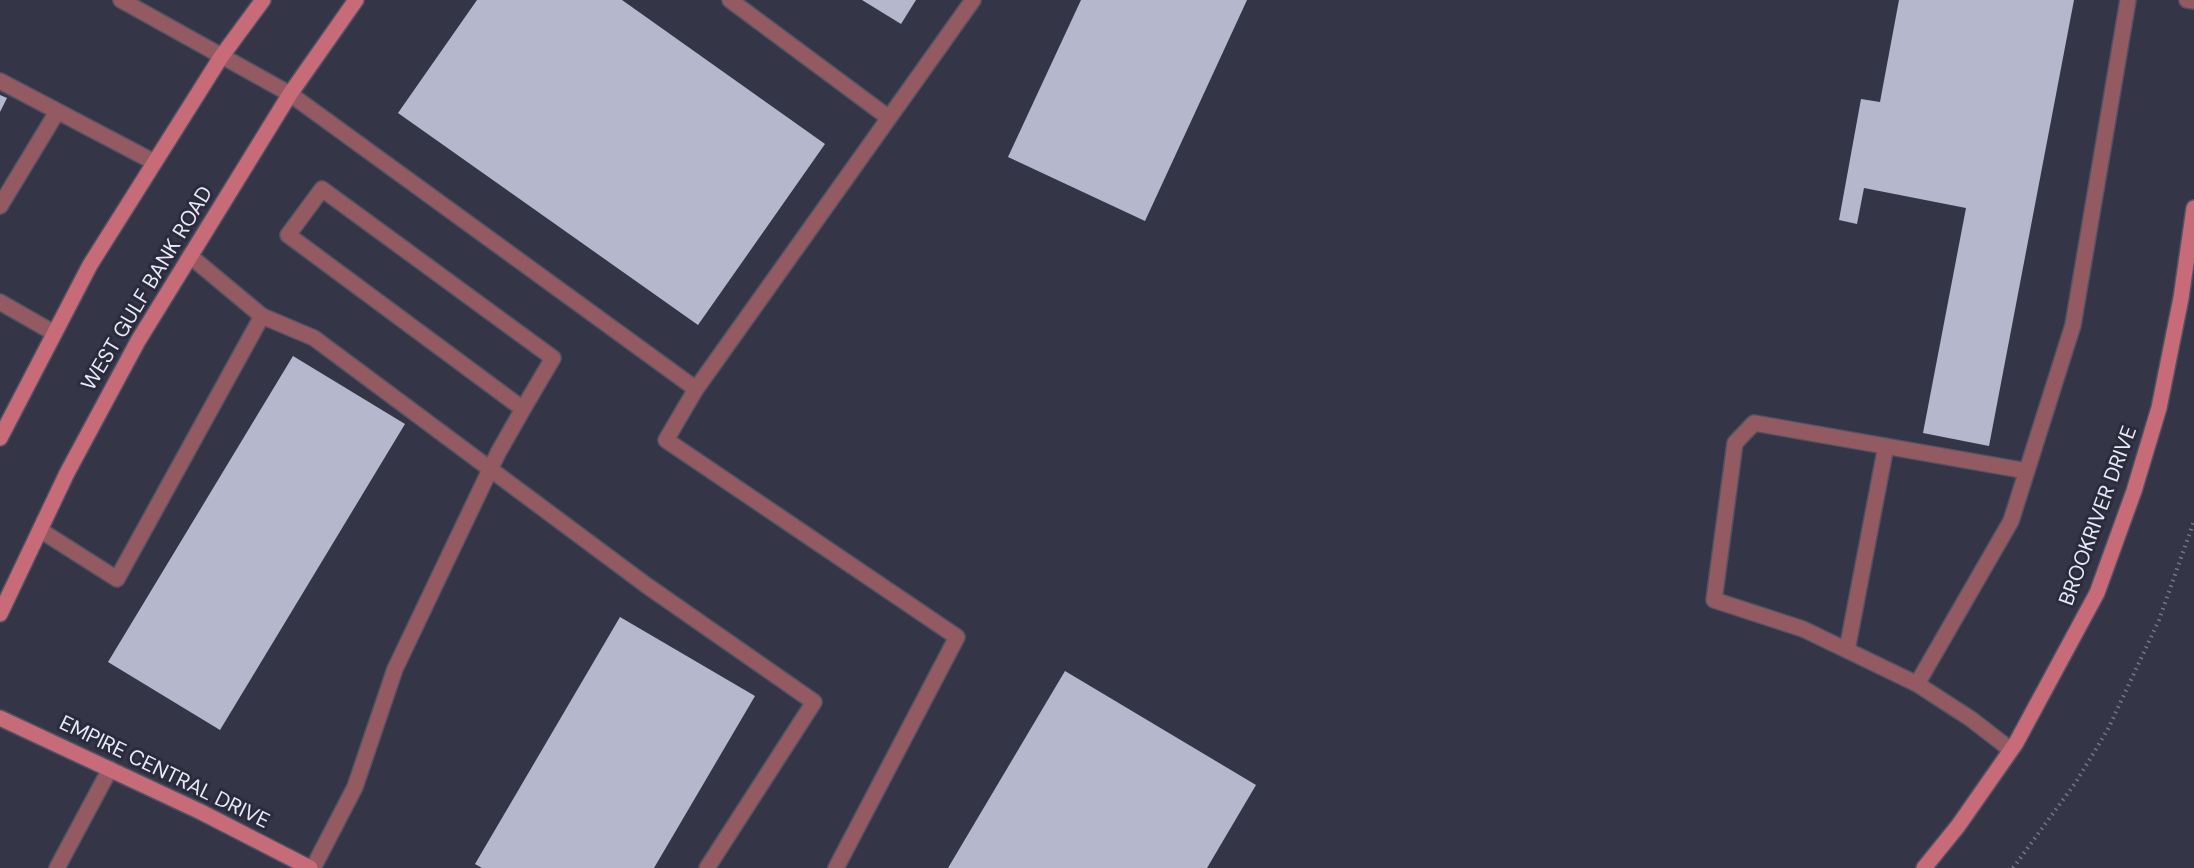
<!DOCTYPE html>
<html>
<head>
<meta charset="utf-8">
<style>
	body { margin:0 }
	canvas { display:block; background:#343648 }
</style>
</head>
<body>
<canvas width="2194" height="868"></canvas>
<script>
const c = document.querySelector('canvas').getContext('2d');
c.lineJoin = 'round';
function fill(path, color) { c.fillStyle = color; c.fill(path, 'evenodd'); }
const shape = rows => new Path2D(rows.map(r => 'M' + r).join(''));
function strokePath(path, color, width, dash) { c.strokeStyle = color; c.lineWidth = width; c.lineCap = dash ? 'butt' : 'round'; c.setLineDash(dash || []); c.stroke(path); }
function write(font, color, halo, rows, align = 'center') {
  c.font = font + ' "DM Sans",sans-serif'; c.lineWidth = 6; c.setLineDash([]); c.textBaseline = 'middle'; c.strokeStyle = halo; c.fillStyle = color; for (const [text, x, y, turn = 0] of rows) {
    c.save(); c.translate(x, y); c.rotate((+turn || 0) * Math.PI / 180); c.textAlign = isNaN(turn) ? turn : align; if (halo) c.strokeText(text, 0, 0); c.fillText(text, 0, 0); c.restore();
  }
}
fill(shape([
	[477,0,622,0,825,144,698,325,398,113],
	[862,0,916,0,901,24],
	[1081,0,1247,0,1145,221,1008,157],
	[1899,0,2074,0,1989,446,1923,433,1966,208,1864,188,1857,224,1839,220,1861,99,1880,102],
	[0,95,7,98,0,112],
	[293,356,405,424,220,730,108,662],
	[620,617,755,696,654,868,482,868,475,864],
	[1065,671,1256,785,1207,868,948,868]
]), '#b5b7cd');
const lane = shape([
	[121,0,290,94,696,389],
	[730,0,889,118],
	[2187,0,2194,1],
	[0,81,154,162],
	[0,206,57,112],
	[0,302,54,333],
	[262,316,314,338,646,585,814,702,707,868],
	[40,530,117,579,262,316,190,256],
	[1847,650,1886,446],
	[1917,684,1803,629,1714,600,1735,443,1754,423,2027,471],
	[2011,750,1971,719,1917,684,2011,521,2073,325,2128,0],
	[57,868,110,769],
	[313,868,355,787,395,669,498,453,523,409,553,358,322,189,288,235,523,409],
	[836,868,957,637,666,440,696,389,973,0]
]);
const secondary = shape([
	[0,438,90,265,221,57,263,0],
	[0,614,67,473,138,341,290,94,356,0],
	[0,718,201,812,310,868],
	[1924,868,1958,826,2016,743,2097,593,2134,491,2159,408,2181,298,2194,208]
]);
strokePath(lane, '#515364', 18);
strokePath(secondary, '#515364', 18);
strokePath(shape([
	[2013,868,2076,782,2108,729,2159,620,2194,521]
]), '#747686', 4, [1.5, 4.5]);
strokePath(lane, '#945a61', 15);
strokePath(secondary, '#c76b78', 15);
write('21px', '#e8eaf5', '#2a2b3d', [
	["WEST GULF BANK ROAD",148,289,-59],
	["BROOKRIVER DRIVE",2099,516,-70],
	["EMPIRE CENTRAL DRIVE",164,773,26]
]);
</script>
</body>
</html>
